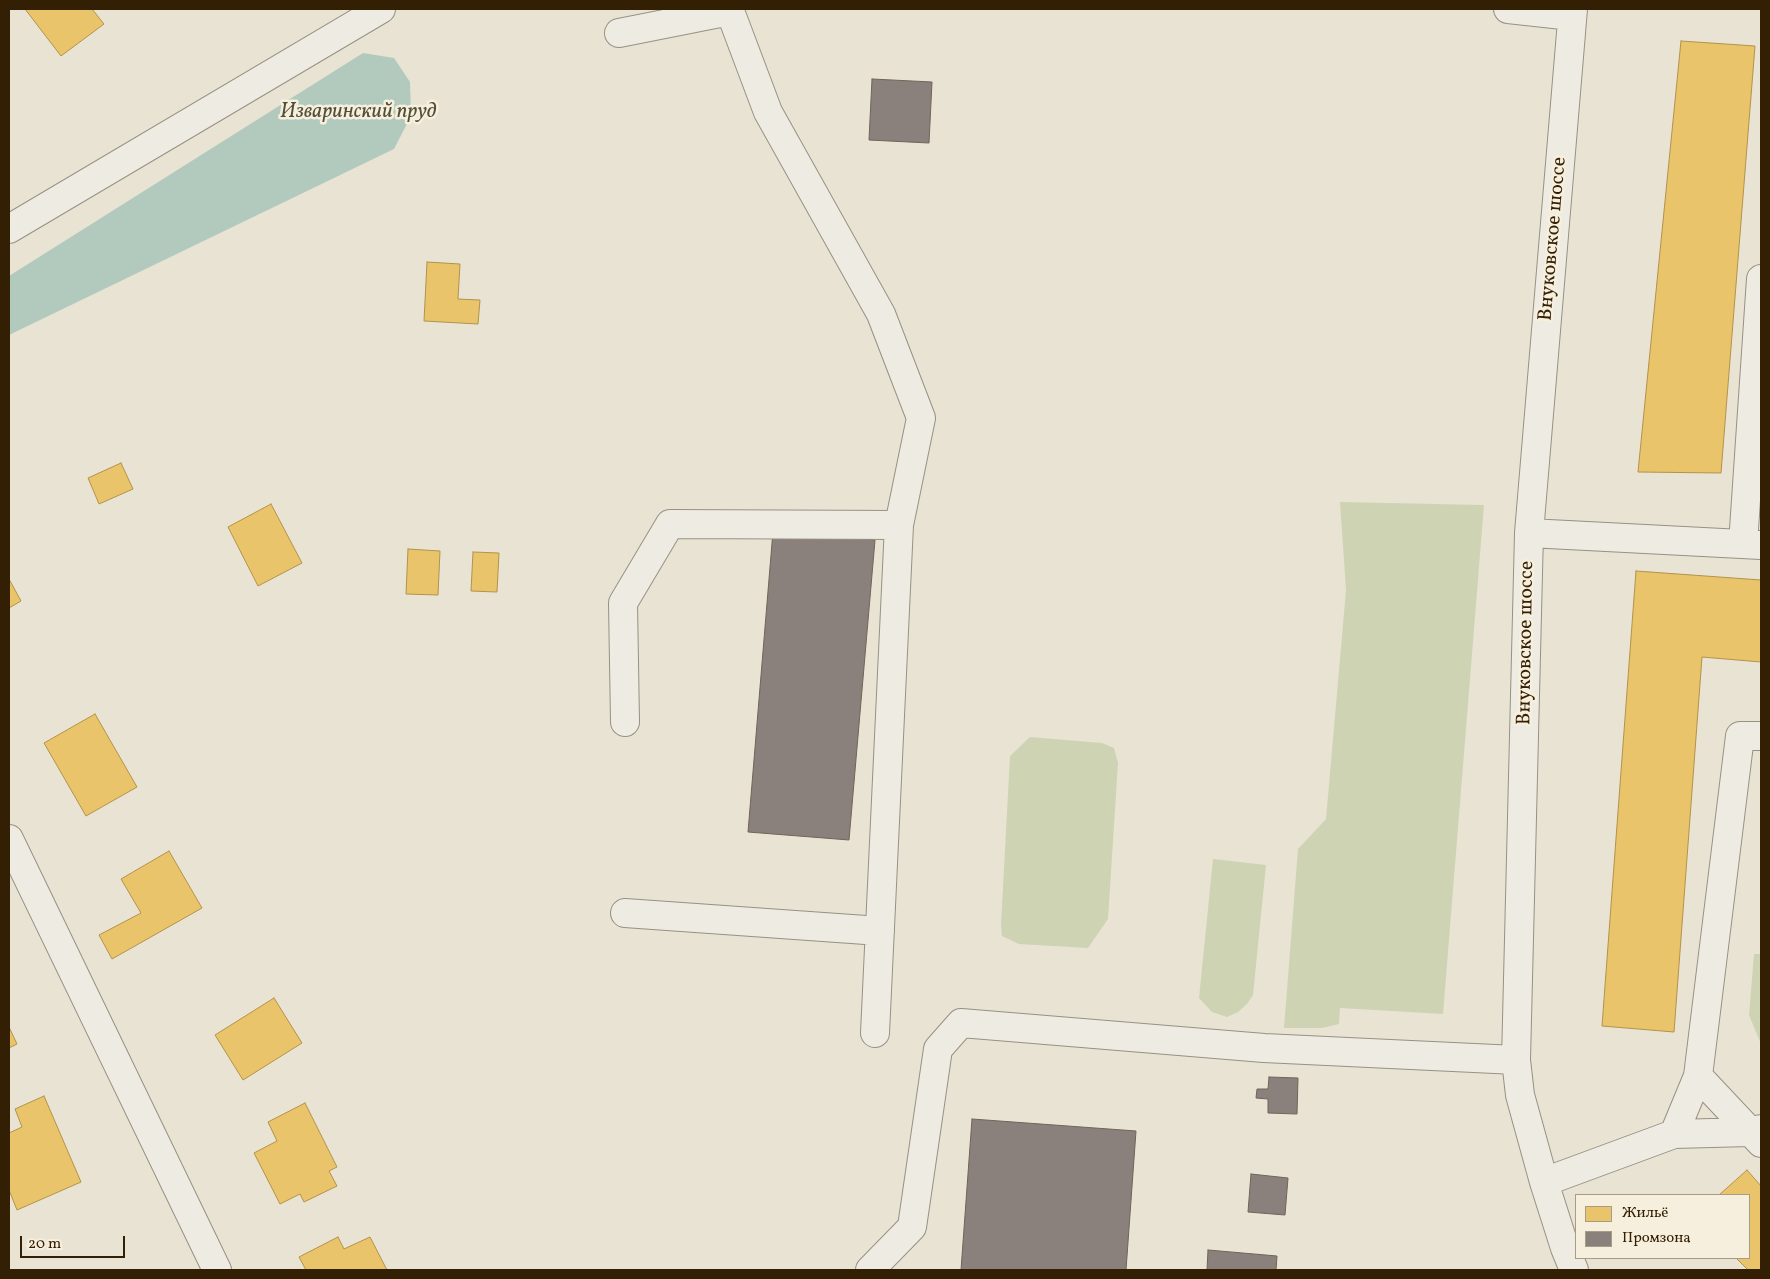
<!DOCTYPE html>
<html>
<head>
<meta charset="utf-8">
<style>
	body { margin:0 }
	#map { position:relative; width:1770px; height:1279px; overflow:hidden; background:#e9e3d3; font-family:Vollkorn,serif }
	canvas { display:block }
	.frame { position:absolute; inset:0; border:10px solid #331f03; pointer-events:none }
	.legend { position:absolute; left:1575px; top:1194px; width:175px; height:65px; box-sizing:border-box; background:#f7efdd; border:1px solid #a99c86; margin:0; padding:6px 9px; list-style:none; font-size:15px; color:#331f03 }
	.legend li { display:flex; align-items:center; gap:10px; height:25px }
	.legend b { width:25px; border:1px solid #a99c86 }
	.scale { position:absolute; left:20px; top:1236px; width:105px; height:22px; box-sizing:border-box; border:2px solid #331f03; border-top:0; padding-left:6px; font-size:15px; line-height:18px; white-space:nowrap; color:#331f03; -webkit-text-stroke:4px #f7efdd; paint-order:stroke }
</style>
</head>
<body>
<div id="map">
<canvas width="1770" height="1279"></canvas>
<div class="frame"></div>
<ul class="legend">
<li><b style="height:14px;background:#e9c46a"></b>Жильё</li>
<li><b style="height:14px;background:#8a817c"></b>Промзона</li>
</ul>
<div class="scale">20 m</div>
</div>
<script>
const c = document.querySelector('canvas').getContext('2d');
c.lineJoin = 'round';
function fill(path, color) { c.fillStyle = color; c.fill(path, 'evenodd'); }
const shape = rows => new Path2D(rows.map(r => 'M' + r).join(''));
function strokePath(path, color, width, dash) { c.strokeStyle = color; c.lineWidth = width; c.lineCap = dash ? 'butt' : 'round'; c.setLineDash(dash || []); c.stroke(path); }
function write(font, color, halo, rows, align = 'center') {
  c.font = font + ' Vollkorn,serif'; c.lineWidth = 5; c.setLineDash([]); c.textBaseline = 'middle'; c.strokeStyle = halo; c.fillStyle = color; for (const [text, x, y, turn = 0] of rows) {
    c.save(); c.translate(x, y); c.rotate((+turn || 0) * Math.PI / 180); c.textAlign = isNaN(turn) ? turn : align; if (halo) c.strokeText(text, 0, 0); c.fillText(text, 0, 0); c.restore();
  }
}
fill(shape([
	[1340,502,1484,505,1443,1014,1340,1008,1339,1024,1322,1028,1284,1028,1298,849,1326,819,1346,590],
	[1030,737,1102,743,1114,748,1118,763,1108,919,1088,948,1019,944,1002,936,1001,925,1010,756],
	[1213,859,1266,865,1253,995,1247,1004,1238,1012,1227,1017,1212,1012,1199,998],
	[1754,954,1761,954,1761,1044,1749,1015]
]), '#ced3b4');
fill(shape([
	[363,53,394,58,410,82,411,116,394,149,9,335,9,276]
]), '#b2cabe');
const homes = shape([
	[25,9,92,9,104,24,61,56,25,9],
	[1681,41,1755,46,1721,473,1638,472,1681,41],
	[427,262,460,264,458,299,480,300,478,324,424,321,427,262],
	[121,463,133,489,99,504,88,478,121,463],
	[271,504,302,563,258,586,228,527,271,504],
	[408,549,440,551,438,595,406,594,408,549],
	[473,552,499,553,497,592,471,591,473,552],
	[1636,571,1761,580,1761,662,1702,657,1674,1032,1602,1026,1636,571],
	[9,579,21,601,9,608,9,579],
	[95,714,137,787,86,816,44,743,95,714],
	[169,851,202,908,112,959,99,935,141,913,121,879,169,851],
	[274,998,302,1043,243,1080,215,1035,274,998],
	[9,1027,17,1044,9,1048,9,1027],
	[44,1096,81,1182,17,1210,9,1190,9,1133,22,1127,15,1109,44,1096],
	[305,1103,337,1167,329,1171,337,1186,304,1202,300,1194,280,1204,254,1153,277,1141,268,1122,305,1103],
	[1747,1170,1761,1186,1761,1270,1748,1270,1736,1258,1749,1258,1749,1195,1719,1195,1747,1170],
	[338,1237,344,1249,370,1237,387,1270,306,1270,299,1257,338,1237]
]);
fill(homes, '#e9c46a');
strokePath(homes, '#b2924b', 1);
const industry = shape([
	[872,79,932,82,929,143,869,140,872,79],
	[773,531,875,540,849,840,748,832,773,531],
	[1269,1077,1298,1078,1297,1114,1268,1113,1268,1099,1256,1098,1257,1089,1268,1089,1269,1077],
	[972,1119,1136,1131,1126,1270,961,1270,972,1119],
	[1251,1174,1288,1178,1285,1215,1248,1212,1251,1174],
	[1208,1250,1277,1256,1276,1270,1207,1270,1208,1250]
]);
fill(industry, '#8a817c');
strokePath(industry, '#706458', 1);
const minor = shape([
	[1508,9,1572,16],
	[1573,9,1529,533,1516,1060,1520,1095,1544,1182,1565,1248,1574,1270],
	[730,11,768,112,881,314,921,418,899,525],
	[619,33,730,11,729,9],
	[9,229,381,9],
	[1529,533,1761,545],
	[1743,544,1761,279],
	[625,722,623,603,670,524,899,525,875,1033],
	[1761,736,1740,736,1698,1076,1761,1143],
	[9,839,217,1270],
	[625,913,880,931],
	[1674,1134,1698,1076],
	[1544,1182,1674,1134,1750,1132,1761,1129],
	[870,1270,912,1227,938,1049,961,1023,1264,1048,1516,1060]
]);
strokePath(minor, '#979184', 30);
strokePath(minor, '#eeebe2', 28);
write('20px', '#331f03', '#f7efdd', [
	["Внуковское шоссе",1554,239,-85],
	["Внуковское шоссе",1527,643,-89]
]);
write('italic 21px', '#524f38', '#f7efdd', [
	["Изваринский пруд",358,113]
]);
</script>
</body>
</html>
